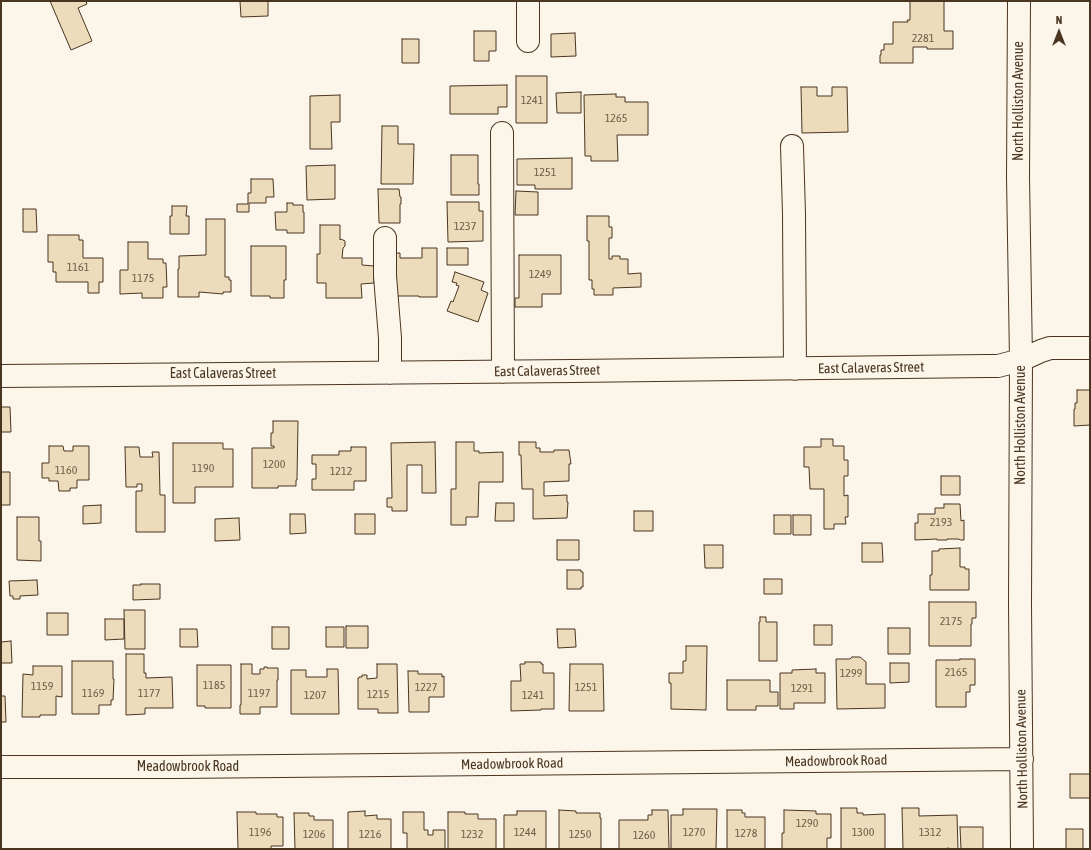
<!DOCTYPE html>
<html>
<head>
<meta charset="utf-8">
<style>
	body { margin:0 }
	#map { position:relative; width:1091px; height:850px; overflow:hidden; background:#fbf6e9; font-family:"Asap Condensed",sans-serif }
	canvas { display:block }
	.frame { position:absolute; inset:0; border:2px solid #4a3520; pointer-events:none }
	.north { position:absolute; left:1039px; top:12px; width:40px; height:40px; -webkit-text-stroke:3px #fbf6e9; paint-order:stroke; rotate:0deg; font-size:11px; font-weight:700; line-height:16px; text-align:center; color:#4a3520 }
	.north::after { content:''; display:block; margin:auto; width:14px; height:18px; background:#4a3520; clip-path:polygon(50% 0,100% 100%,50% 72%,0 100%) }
</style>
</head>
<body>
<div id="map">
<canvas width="1091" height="850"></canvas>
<div class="frame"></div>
<div class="north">N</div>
</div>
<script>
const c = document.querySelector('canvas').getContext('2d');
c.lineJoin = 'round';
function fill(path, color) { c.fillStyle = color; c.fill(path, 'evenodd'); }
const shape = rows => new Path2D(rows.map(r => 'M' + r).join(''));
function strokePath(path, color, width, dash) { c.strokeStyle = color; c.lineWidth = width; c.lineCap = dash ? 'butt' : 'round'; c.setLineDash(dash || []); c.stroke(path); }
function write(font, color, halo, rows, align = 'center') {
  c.font = font + ' "Asap Condensed",sans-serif'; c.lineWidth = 3; c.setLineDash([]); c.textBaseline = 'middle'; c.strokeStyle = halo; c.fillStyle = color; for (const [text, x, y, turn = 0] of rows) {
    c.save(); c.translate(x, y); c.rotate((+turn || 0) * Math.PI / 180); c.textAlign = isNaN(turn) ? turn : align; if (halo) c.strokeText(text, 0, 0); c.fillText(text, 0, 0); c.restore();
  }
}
const building = shape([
	[50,1,86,1,87,4,78,8,92,41,71,50,50,1],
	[240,1,268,1,268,16,241,17,240,1],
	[910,1,944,1,944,31,953,31,953,49,927,49,927,47,913,47,913,63,880,63,880,55,881,55,881,50,884,50,884,44,893,44,893,22,908,22,907,20,910,20,910,1],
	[474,31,496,31,496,51,489,51,489,61,474,61,474,31],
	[575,33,576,56,551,57,551,34,575,33],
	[402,39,419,39,419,63,402,63,402,39],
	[516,76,547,76,547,123,516,123,516,76],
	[507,85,507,107,498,107,498,114,450,114,450,86,507,85],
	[801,87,817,87,817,96,832,96,832,87,847,87,848,132,802,133,801,87],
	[581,92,581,113,557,113,556,93,581,92],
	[616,94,616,97,625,97,625,102,648,102,648,135,617,135,618,161,591,161,591,156,585,156,584,95,616,94],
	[340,95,340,122,331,122,332,149,310,149,310,96,340,95],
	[382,126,398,126,398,144,414,144,413,184,381,184,382,126],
	[451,155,478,155,478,184,479,184,479,195,451,195,451,155],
	[572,158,572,189,535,189,535,185,517,185,517,159,572,158],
	[335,165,335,199,307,200,306,166,335,165],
	[251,179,273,179,274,197,266,197,266,203,249,203,249,212,237,212,237,204,248,204,248,193,251,193,251,179],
	[378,189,399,189,400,197,401,197,401,204,400,204,400,223,379,223,378,189],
	[516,191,538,192,538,215,515,215,516,191],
	[447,202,479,202,479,211,483,211,483,241,448,242,447,202],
	[287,203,293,203,293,205,303,205,303,212,304,212,304,233,287,233,287,230,276,230,275,212,287,212,287,203],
	[172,206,187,206,186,216,189,216,189,234,170,234,170,216,172,216,172,206],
	[23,209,36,209,37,232,23,232,23,209],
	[587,216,609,216,609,227,612,227,612,238,609,238,609,259,612,259,612,256,620,256,620,259,628,259,628,274,641,273,641,287,613,288,613,295,594,295,594,289,592,289,592,280,589,280,589,241,587,241,587,216],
	[206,219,225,219,225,277,229,277,229,280,231,280,231,292,223,292,223,294,199,292,199,297,178,297,178,269,179,269,179,256,206,255,206,219],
	[320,225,340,225,340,240,341,239,345,241,345,246,343,248,342,258,362,258,362,265,374,266,374,283,361,284,362,298,326,298,326,283,317,283,317,254,320,254,320,225],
	[48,235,79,235,79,240,83,240,83,258,103,258,103,282,99,282,99,293,88,293,88,282,56,282,56,272,53,272,53,262,48,262,48,235],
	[128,242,148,242,148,259,163,259,163,263,166,263,167,287,163,287,163,298,142,298,142,293,120,294,120,270,128,270,128,242],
	[251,246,286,246,286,280,284,280,284,298,270,298,270,296,251,296,251,246],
	[422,248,437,248,437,297,419,297,419,296,397,296,394,253,400,253,400,258,422,258,422,248],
	[447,248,468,248,468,265,447,265,447,248],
	[519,255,561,255,561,294,542,294,542,307,515,307,515,298,519,298,519,255],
	[455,272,484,282,481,290,488,293,478,322,447,311,451,301,453,302,459,286,456,285,457,283,452,282,455,272],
	[1077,390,1090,390,1090,425,1074,426,1074,409,1075,409,1075,403,1077,403,1077,390],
	[1,407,10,407,11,432,1,432,1,407],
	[273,421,298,421,297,480,296,480,296,486,278,486,278,488,252,488,252,448,274,448,274,446,271,446,271,433,273,433,273,421],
	[821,439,833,439,833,446,844,446,844,460,848,460,848,476,844,476,844,496,848,495,848,517,845,517,846,524,834,524,834,529,824,529,824,489,810,489,809,467,804,467,804,447,821,447,821,439],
	[435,442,436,493,422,493,422,465,407,465,407,511,392,511,392,507,387,507,387,498,392,498,391,443,435,442],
	[456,442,474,442,474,451,479,451,479,453,503,452,503,482,479,482,478,517,466,517,466,525,451,525,451,489,456,489,456,442],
	[519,442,536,442,536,448,540,448,540,452,554,452,554,450,569,450,571,464,569,464,569,481,544,482,544,496,567,495,567,502,568,502,567,518,533,519,533,489,522,489,521,455,519,455,519,442],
	[173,443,223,443,223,449,233,449,233,487,195,487,195,503,173,503,173,443],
	[49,446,63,446,64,451,73,451,73,446,89,446,89,480,77,480,77,488,70,488,70,491,59,491,58,481,49,481,49,478,42,478,42,463,49,463,49,446],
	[125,447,139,447,140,457,153,457,152,452,159,452,160,495,165,495,165,532,136,532,136,491,142,491,142,484,137,484,137,487,126,487,125,447],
	[351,447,366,447,366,481,354,481,354,490,312,490,312,479,316,479,316,464,312,464,312,455,339,455,339,451,351,451,351,447],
	[1,472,10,472,10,505,1,505,1,472],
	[941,476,960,476,960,495,941,495,941,476],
	[496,503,514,503,514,521,495,521,496,503],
	[944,504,960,504,961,521,964,520,964,540,960,540,959,539,947,539,947,540,937,540,937,539,915,540,915,523,918,523,918,514,935,514,935,508,944,508,944,504],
	[101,505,101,523,83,524,83,506,101,505],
	[634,511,653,511,653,531,634,531,634,511],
	[290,514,305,514,306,533,290,534,290,514],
	[355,514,375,514,375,534,355,534,355,514],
	[774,515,791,515,791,534,774,534,774,515],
	[793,515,811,515,811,535,793,535,793,515],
	[17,517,39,517,39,541,41,541,41,561,17,560,17,517],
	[239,518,240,540,215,541,215,519,239,518],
	[557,540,579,540,579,560,557,560,557,540],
	[862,543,882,543,883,562,862,562,862,543],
	[704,545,723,545,723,568,705,568,704,545],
	[960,548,960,567,965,567,965,569,969,569,969,590,930,590,930,575,932,575,932,551,939,551,939,549,960,548],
	[567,570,581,570,581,572,583,572,583,587,581,587,581,589,567,589,567,570],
	[764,579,782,579,782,594,764,594,764,579],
	[37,580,38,595,20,596,20,599,13,599,13,596,10,596,9,581,37,580],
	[141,584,160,584,160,599,133,600,133,585,141,585,141,584],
	[929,602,976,602,976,618,972,618,972,624,971,624,971,646,929,646,929,602],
	[124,610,145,610,145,649,125,649,124,610],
	[47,613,68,613,68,635,47,635,47,613],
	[760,617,766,617,766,622,777,622,777,661,759,661,759,622,760,622,760,617],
	[105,619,124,619,124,639,105,640,105,619],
	[814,625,832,625,832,645,814,645,814,625],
	[346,626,368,626,368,648,346,648,346,626],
	[272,627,289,627,289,649,272,649,272,627],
	[326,627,344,627,344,647,326,647,326,627],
	[888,628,910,628,910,654,888,654,888,628],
	[180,629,197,629,198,647,180,647,180,629],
	[557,629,575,629,576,647,558,648,557,629],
	[11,641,12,663,1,663,1,642,11,641],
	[686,646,707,646,706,710,671,709,671,683,669,683,669,673,683,673,683,661,686,661,686,646],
	[126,654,144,654,144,673,146,673,146,678,172,677,173,708,145,708,145,714,126,715,126,654],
	[852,657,860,657,866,662,866,684,885,684,885,708,837,709,836,659,850,659,852,657],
	[960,659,975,659,975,685,970,685,970,692,966,692,966,707,936,707,936,660,960,660,960,659],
	[72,661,113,661,113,679,114,679,113,700,111,700,111,705,99,705,99,714,72,714,72,661],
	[525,662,541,662,541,664,543,664,543,673,554,673,554,709,541,709,541,710,511,711,511,681,521,681,520,664,525,664,525,662],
	[890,663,909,663,909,682,890,683,890,663],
	[241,664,252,664,252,674,260,674,260,669,264,669,264,667,267,667,267,668,278,668,278,680,277,680,277,707,260,707,260,714,240,714,240,705,241,705,241,664],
	[377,664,397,664,398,713,378,713,378,709,358,709,358,678,359,678,359,677,362,677,362,675,367,675,367,679,377,678,377,664],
	[570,664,603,664,604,711,569,711,570,664],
	[197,665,231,665,231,708,205,708,205,706,197,706,197,665],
	[33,666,62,666,62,697,56,696,56,715,40,715,40,717,22,717,23,674,33,675,33,666],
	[327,669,338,669,339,714,291,714,291,670,306,670,306,677,327,677,327,669],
	[816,669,816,673,825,673,825,703,794,703,794,709,780,709,780,673,792,673,792,670,816,669],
	[408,671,418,671,418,674,442,674,442,677,444,676,444,697,429,697,429,712,409,712,408,671],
	[727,680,770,680,770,692,778,692,778,706,756,706,756,710,727,710,727,680],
	[1,696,5,696,6,722,1,722,1,696],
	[1070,774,1090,774,1090,798,1070,798,1070,774],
	[841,808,857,808,857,813,863,813,863,815,885,814,885,849,841,849,841,808],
	[902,808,919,808,919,816,957,815,958,849,949,849,949,848,942,849,903,849,902,808],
	[683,809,717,809,716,849,671,849,671,815,683,815,683,809],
	[559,810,576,811,576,813,600,813,600,818,601,818,601,849,559,849,559,810],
	[652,810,668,810,669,849,619,849,619,820,648,820,648,815,652,815,652,810],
	[727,810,742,810,742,813,745,813,745,817,765,817,765,849,727,849,727,810],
	[784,810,816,811,816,814,831,814,831,838,827,838,827,849,782,849,782,833,784,833,784,810],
	[365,811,365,816,377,815,377,819,391,819,391,849,348,849,348,812,365,811],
	[517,811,546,811,546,849,504,849,504,815,517,815,517,811],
	[237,812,256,812,256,814,277,814,277,817,283,817,283,846,271,846,271,849,238,849,237,812],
	[403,812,424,812,424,830,428,830,428,835,433,835,433,830,445,830,445,849,407,849,407,833,403,833,403,812],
	[448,812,465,812,465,814,478,814,478,819,496,819,496,849,448,849,448,812],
	[294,813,309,813,309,816,314,816,314,820,333,820,333,849,295,849,294,813],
	[960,827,983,827,983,849,961,849,960,827],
	[1066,829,1083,829,1083,849,1066,849,1066,829]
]);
fill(building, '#ecdcbc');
strokePath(building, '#4a3520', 1);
const minor = shape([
	[528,1,528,41],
	[1019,1,1018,177,1021,360,1020,603,1022,849],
	[502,133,503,372],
	[792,146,794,214,795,369],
	[385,238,385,276,390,338,390,373],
	[1,376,573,371,986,366,998,366,1021,360,1041,351,1050,348,1090,348],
	[1,767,176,767,1022,759]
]);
strokePath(minor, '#4a3520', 24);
strokePath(minor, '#fbf6e9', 22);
write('12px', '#725f47', null, [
	["2281",923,38],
	["1241",532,100],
	["1265",616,118],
	["1251",545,172],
	["1237",465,226],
	["1161",78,267],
	["1249",540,274],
	["1175",143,278],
	["1200",274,464],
	["1190",203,468],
	["1160",66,470],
	["1212",341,471],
	["2193",941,522],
	["2175",951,621],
	["2165",956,672],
	["1299",851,673],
	["1185",214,685],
	["1159",42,686],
	["1227",426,687],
	["1251",586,687],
	["1291",802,688],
	["1169",93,693],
	["1177",149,693],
	["1197",259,693],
	["1215",378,694],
	["1207",315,695],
	["1241",533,695],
	["1290",807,823],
	["1196",260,832],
	["1244",525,832],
	["1270",694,832],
	["1300",863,832],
	["1312",930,832],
	["1278",746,833],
	["1206",314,834],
	["1216",370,834],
	["1232",472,834],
	["1250",580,834],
	["1260",644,835]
]);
write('14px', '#4a3520', '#fbf6e9', [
	["North Holliston Avenue",1019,101,-90],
	["East Calaveras Street",871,368,-1],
	["East Calaveras Street",547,371,-1],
	["East Calaveras Street",223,374],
	["North Holliston Avenue",1021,425,-90],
	["North Holliston Avenue",1022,749,-91],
	["Meadowbrook Road",836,761,-1],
	["Meadowbrook Road",512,764,-1],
	["Meadowbrook Road",188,767]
]);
</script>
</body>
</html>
